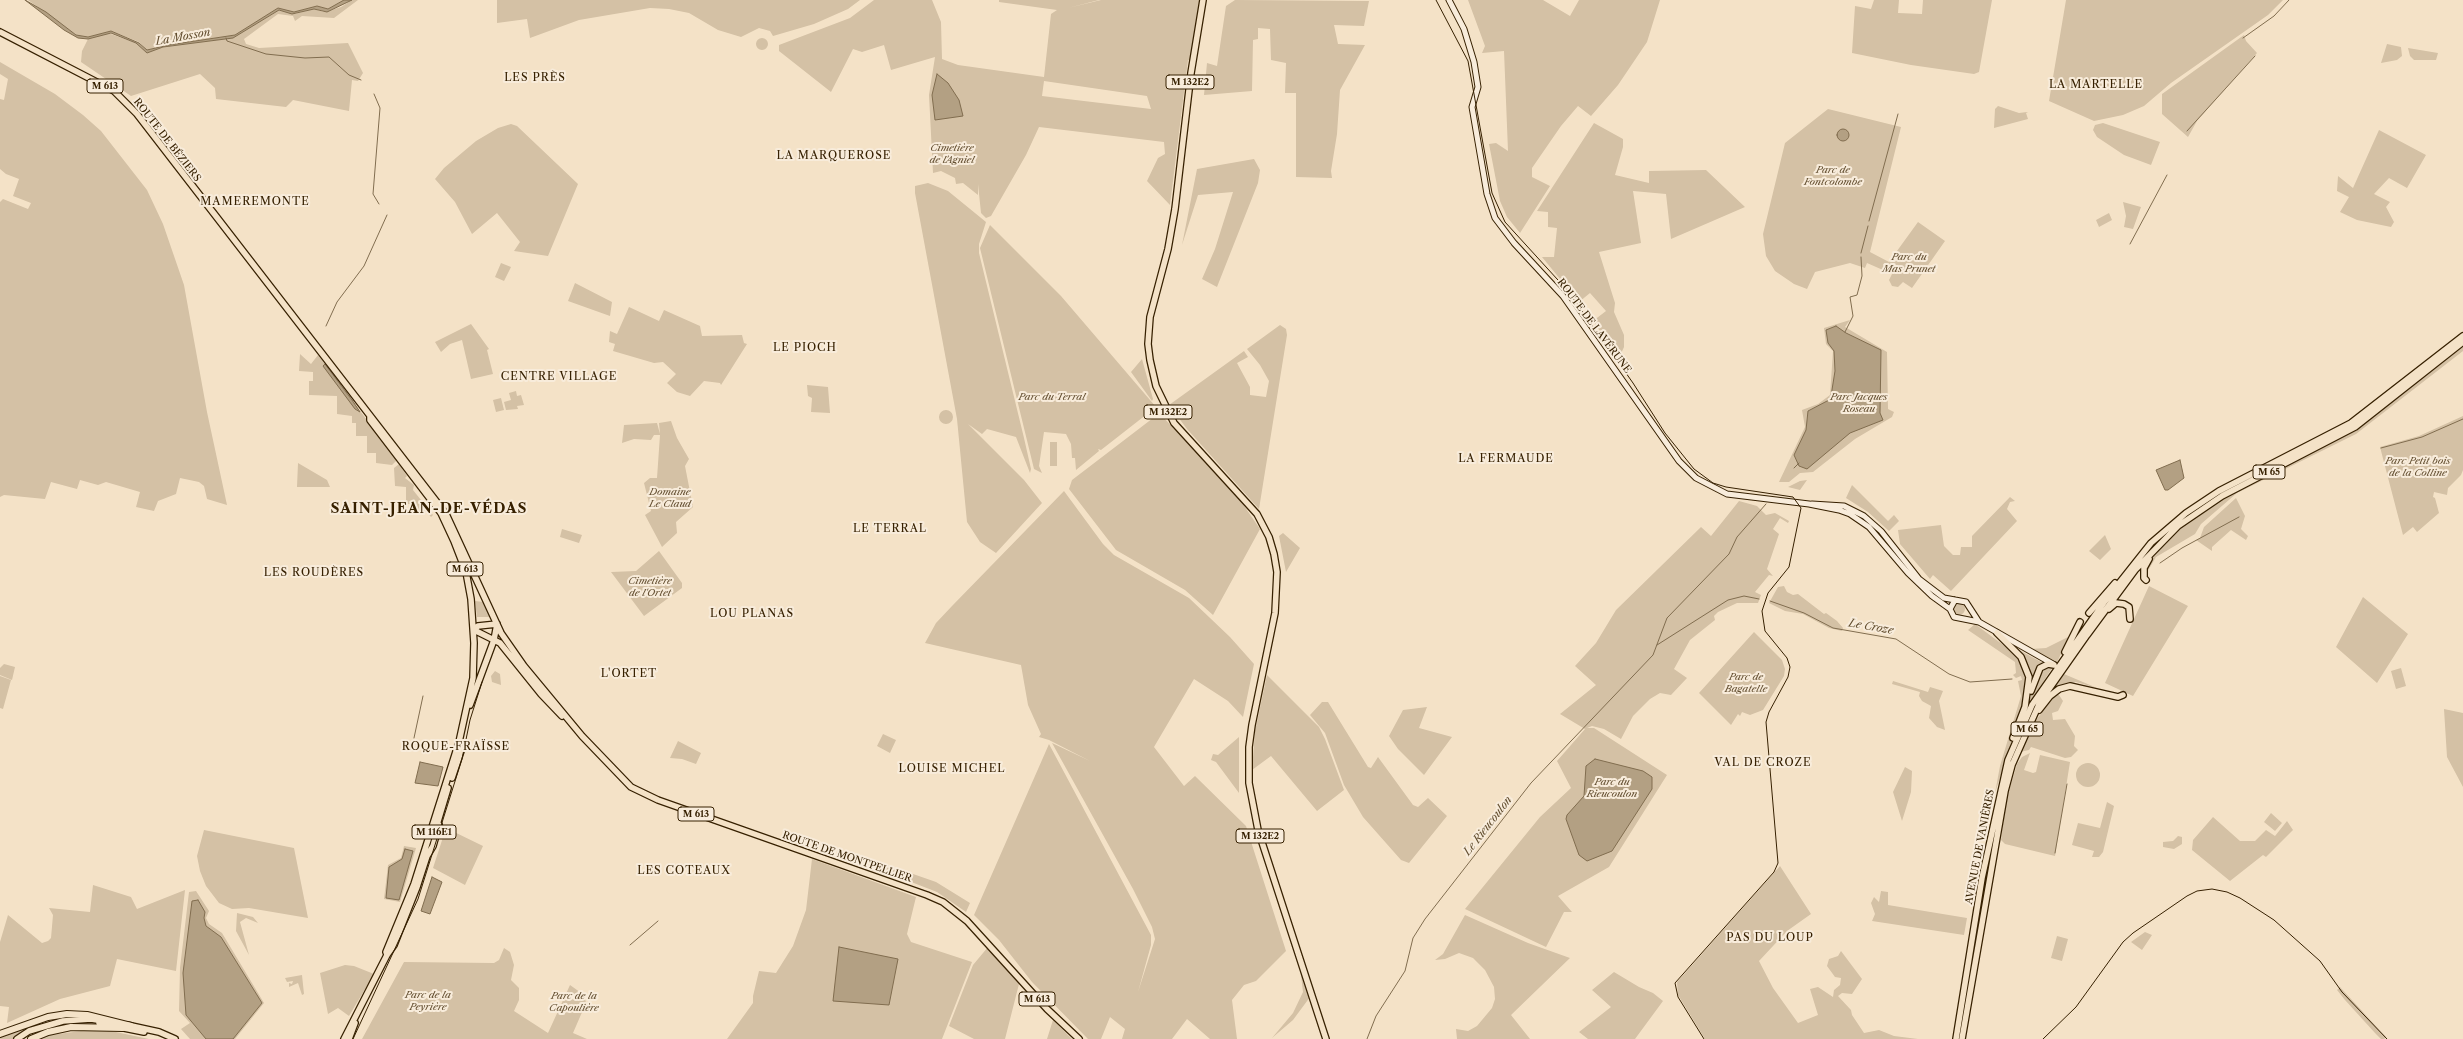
<!DOCTYPE html>
<html>
<head>
<meta charset="utf-8">
<style>
	body { margin:0 }
	canvas { display:block; background:#f4e2c7 }
</style>
</head>
<body>
<canvas width="2463" height="1039"></canvas>
<script>
const c = document.querySelector('canvas').getContext('2d');
c.lineJoin = 'round';
function fill(path, color) { c.fillStyle = color; c.fill(path, 'evenodd'); }
const shape = rows => new Path2D(rows.map(r => 'M' + r).join(''));
function strokePath(path, color, width, dash) { c.strokeStyle = color; c.lineWidth = width; c.lineCap = dash ? 'butt' : 'round'; c.setLineDash(dash || []); c.stroke(path); }
function write(font, color, halo, rows, align = 'center') {
  c.font = font + ' "Libre Caslon Text",serif'; c.lineWidth = 4; c.setLineDash([]); c.textBaseline = 'middle'; c.strokeStyle = halo; c.fillStyle = color; for (const [text, x, y, turn = 0] of rows) {
    c.save(); c.translate(x, y); c.rotate((+turn || 0) * Math.PI / 180); c.textAlign = isNaN(turn) ? turn : align; if (halo) c.strokeText(text, 0, 0); c.fillText(text, 0, 0); c.restore();
  }
}
fill(shape([
	[28,0,344,0,328,9,317,6,294,12,278,8,235,35,169,45,147,50,139,42,111,31,88,37,76,35],
	[352,0,358,0,334,18,302,16,295,21,293,16,278,14,244,39,246,44,259,48,348,43,363,73,358,81,352,80,349,111,293,100,286,107,216,99,215,88,200,74,131,96,81,62,82,51,88,39,108,33,136,43,147,53,163,47,233,38,279,10,294,14,314,9,324,12,341,7],
	[497,0,860,0,848,9,814,24,773,36,770,31,759,28,741,37,718,30,689,13,669,9,650,8,579,20,530,38,527,19,497,23],
	[874,0,932,0,941,22,942,59,958,65,1044,77,1051,14,1057,10,999,2,999,0,1099,0,1068,8,1101,0,1204,0,1193,62,1188,60,1170,205,1147,181,1158,158,1165,154,1164,142,1039,127,1026,155,991,216,986,218,981,213,978,184,978,195,963,183,956,184,955,178,941,171,933,173,929,95,935,57,891,70,884,45,862,52,853,49,831,92,779,51,779,45,850,18],
	[1044,81,1147,96,1151,109,1042,96],
	[1235,0,1369,1,1364,26,1334,25,1338,44,1365,45,1340,90,1337,134,1331,171,1332,178,1296,177,1296,93,1285,93,1286,63,1271,60,1270,29,1258,28,1258,39,1253,40,1252,91,1204,95,1207,63,1217,66,1226,6],
	[1468,0,1543,0,1570,16,1579,0,1660,0,1647,42,1618,85,1591,116,1578,106,1561,126,1532,168,1532,177,1550,186,1520,233,1507,217,1500,201,1489,144,1496,143,1508,151,1504,51,1482,53,1485,46],
	[1874,0,1899,0,1898,13,1922,14,1923,0,1992,0,1979,72,1974,74,1911,65,1852,53,1855,6,1871,9],
	[2066,0,2283,0,2268,15,2171,83,2144,106,2123,115,2094,121,2049,101],
	[2244,35,2246,41,2257,53,2197,121,2188,137,2162,114,2162,94],
	'756 44a6 6 0 1 1 12 0a6 6 0 1 1-12 0Z',
	[2387,44,2401,47,2402,56,2397,60,2381,63],
	[2408,48,2438,53,2436,60,2414,60,2410,56],
	[0,62,55,94,83,115,101,131,147,190,163,224,184,285,207,412,227,505,207,499,204,486,199,482,180,478,176,494,158,501,154,511,136,507,140,492,106,482,98,485,80,480,77,489,51,482,45,499,4,495,0,497,0,202,3,199,28,209,31,203,13,196,19,179,6,174,0,169,0,99,4,100,8,79,0,74],
	[1998,106,2019,113,2027,112,2028,112,2026,113,2028,119,1994,128,1995,109],
	[1828,109,1901,127,1870,252,1889,262,1918,222,1945,241,1912,288,1903,282,1898,287,1892,286,1889,280,1892,274,1867,263,1865,268,1850,263,1815,272,1807,289,1794,284,1775,271,1766,256,1763,234,1785,143],
	[1594,123,1623,139,1623,147,1615,175,1649,183,1649,171,1706,170,1745,207,1671,239,1666,194,1633,191,1641,243,1599,252,1615,303,1614,312,1624,335,1624,347,1619,358,1593,321,1606,311,1590,293,1579,302,1542,257,1554,257,1557,228,1548,227,1548,212,1537,211],
	[2103,123,2160,142,2151,165,2124,155,2097,137,2093,130,2095,125],
	[511,124,517,126,578,184,548,256,514,251,520,242,497,213,472,234,455,202,435,179,444,168,476,141,498,128],
	[2379,130,2426,155,2407,188,2389,178,2374,194,2390,202,2386,207,2394,222,2391,227,2357,220,2340,212,2349,197,2337,191,2338,176,2353,188],
	[1254,159,1260,170,1258,183,1217,287,1202,279,1215,249,1233,192,1198,195,1182,245,1197,169],
	[928,183,948,191,986,222,979,244,979,253,1024,438,1031,469,1030,473,1016,437,987,429,982,434,968,424,1024,480,1042,503,996,553,980,542,967,522,957,419,915,193,915,186],
	[2123,202,2141,207,2133,229,2124,227,2126,216],
	[2109,213,2112,220,2099,227,2096,220],
	[990,225,1061,296,1156,407,1101,450,1098,449,1099,451,1076,470,1075,458,1072,458,1071,444,1066,434,1044,432,1039,466,1042,473,1034,469,980,248],
	[501,263,511,267,504,281,495,277],
	[575,283,612,302,610,316,568,301],
	[629,307,659,321,664,310,700,326,702,336,742,335,744,343,747,344,721,385,720,383,704,381,690,396,677,392,667,383,676,374,663,362,654,363,613,351,615,344,609,342,610,331,617,334],
	[1850,320,1845,327,1887,352,1888,409,1894,412,1892,417,1855,439,1813,472,1800,473,1789,482,1779,482,1805,427,1802,410,1818,404,1830,395,1833,351,1826,344,1824,328],
	[471,324,489,349,487,350,493,374,471,379,462,340,450,344,441,352,435,342],
	[1280,325,1286,329,1287,335,1259,509,1187,429,1169,405,1244,351,1248,357,1237,363,1250,387,1250,395,1266,397,1269,381,1260,365,1247,349],
	[2463,347,2463,351,2356,434,2237,493,2201,524,2195,534,2156,557,2146,574,2146,570,2154,556,2179,530,2196,516,2235,492,2355,431],
	[300,354,311,364,318,355,394,456,397,460,392,465,376,463,376,453,367,453,367,436,356,436,356,423,352,423,352,416,337,414,337,396,309,395,309,381,313,381,313,372,299,371],
	[1142,359,1153,399,1152,401,1131,372],
	[807,385,828,387,830,413,811,412,812,398,808,396],
	[516,391,517,396,521,395,524,405,517,406,518,409,506,410,504,402,511,400,509,393],
	[501,398,504,410,496,412,493,400],
	'939 417a7 7 0 1 1 14 0a7 7 0 1 1-14 0Z',
	[1157,415,1162,416,1238,497,1260,529,1213,615,1185,590,1116,550,1069,489,1072,480],
	[2463,416,2463,470,2461,475,2448,488,2447,495,2434,492,2433,497,2435,498,2439,513,2417,532,2413,527,2403,535,2380,447,2419,436],
	[671,421,677,438,689,459,685,466,693,507,676,522,677,533,662,547,645,515,651,511,644,483,650,478,657,478,660,435,654,435,651,440,634,439,622,443,624,425,657,423,660,434,659,423],
	[1050,442,1057,442,1057,466,1050,466],
	[298,463,327,480,330,487,297,487],
	[399,464,407,476,405,478,414,485,413,490,433,515,431,517,427,512,414,512,414,504,406,504,406,487,395,486,394,468],
	[1807,480,1800,490,1788,487,1800,481],
	[1852,485,1888,521,1894,515,1899,521,1889,531,1868,512,1846,498],
	[1064,491,1103,544,1114,555,1189,598,1230,637,1254,664,1243,717,1228,701,1194,679,1154,747,1184,786,1195,776,1246,826,1286,951,1256,981,1244,985,1232,1000,1237,1039,1210,1039,1187,1019,1172,1039,1122,1039,1125,1029,1110,1017,1101,1039,1088,1039,1032,982,999,940,974,915,1049,744,1151,935,1151,945,1138,992,1155,939,1152,927,1133,889,1052,743,1090,761,1049,740,1039,737,1041,734,1028,705,1021,665,925,643,936,623,952,606],
	[2010,497,2015,501,2010,502,2007,509,2017,521,1951,591,1933,575,1930,579,1900,544,1898,530,1941,525,1944,546,1953,555,1960,555,1961,547,1972,547,1972,536],
	[2236,498,2245,516,2241,529,2248,536,2246,540,2231,530,2212,547,2212,551,2196,540,2200,538,2204,527],
	[1739,501,1757,506,1766,515,1775,513,1789,521,1788,523,1780,518,1773,529,1779,534,1767,569,1773,576,1769,575,1755,592,1761,595,1758,603,1737,603,1718,612,1714,616,1715,620,1690,640,1674,669,1687,678,1671,695,1660,693,1650,699,1633,716,1621,739,1604,729,1592,726,1587,728,1594,728,1667,775,1609,867,1558,896,1572,912,1564,912,1546,947,1465,909,1540,817,1571,788,1557,761,1585,729,1560,714,1596,685,1575,666,1596,643,1616,610,1701,527,1711,536],
	[562,529,582,535,579,543,560,537],
	[1283,533,1300,548,1286,572,1279,536],
	[2105,535,2111,549,2100,560,2089,551],
	[659,551,682,583,682,588,644,616,611,572,636,571],
	[1784,586,1787,592,1793,595,1798,594,1824,614,1826,613,1837,621,1843,628,1842,631,1829,628,1803,614,1785,611,1769,603,1778,587],
	[2149,586,2188,606,2133,696,2105,683],
	[2363,597,2408,634,2377,683,2336,647],
	[475,601,484,602,491,617,477,617],
	'1953 609a6 6 0 1 1 12 0a6 6 0 1 1-12 0Z',
	[1975,624,2018,656,2027,675,2024,703,1995,793,2000,766,2021,696,2018,681,2022,680,2021,676,2016,678,2013,675,2016,673,2015,662,1968,630],
	[1754,632,1782,660,1785,669,1784,676,1763,710,1750,715,1742,712,1740,716,1738,714,1731,725,1699,693],
	[2070,636,2057,662,2031,649,2046,648],
	[2017,649,2043,663,2040,665,2031,683,2027,664],
	[4,664,15,667,12,680,0,675,0,668],
	[2047,667,2052,668,2026,709,2038,677],
	[2401,668,2406,686,2396,689,2391,671],
	[495,671,500,674,501,685,492,682,491,676],
	[2064,674,2097,688,2076,682,2063,685,2052,691],
	[1267,675,1319,727,1325,739,1344,790,1317,811,1271,756,1252,770,1255,731],
	[0,676,11,680,3,709,0,708],
	[1893,681,1928,692,1930,687,1943,691,1939,701,1945,730,1937,727,1929,718,1931,706,1922,701,1919,696,1920,692,1892,684],
	[2056,695,2059,695,2063,701,2058,711,2052,713,2053,720,2065,719,2075,736,2074,746,2078,750,2071,757,2065,758,2031,747,2029,750,2020,752,2028,732,2039,716],
	[1322,702,1328,702,1368,767,1371,768,1378,757,1413,805,1418,807,1428,798,1447,816,1409,863,1401,860,1363,817,1344,785,1325,733,1310,715],
	[1427,707,1419,728,1452,737,1424,775,1398,749,1389,736,1403,710],
	[2444,709,2463,713,2463,787,2447,757],
	[883,734,896,740,890,753,877,746],
	[1239,737,1239,793,1216,762,1211,760,1213,754,1218,755],
	[678,741,701,753,696,764,682,759,670,758],
	[2030,753,2024,770,2033,773,2036,772,2040,755,2070,762,2055,856,2005,844,2001,840,2006,801,2017,764,2022,757],
	'2076 775a12 12 0 1 1 24 0a12 12 0 1 1-24 0Z',
	[1905,767,1912,771,1911,792,1902,821,1893,792],
	[2107,802,2114,806,2103,852,2099,857,2092,857,2094,851,2072,845,2078,823,2100,828],
	[2271,813,2282,823,2275,831,2264,822],
	[2213,817,2240,841,2255,841,2266,830,2275,836,2287,821,2293,830,2266,857,2263,855,2230,881,2192,850,2193,840],
	[446,828,483,846,465,885,433,868],
	[204,830,294,848,308,918,249,908,232,909,219,903,206,886,200,871,197,856],
	[2178,836,2182,837,2182,844,2174,849,2163,847,2163,842,2173,841],
	[404,846,416,848,400,902,384,899,388,865,401,858],
	[812,859,916,897,907,934,911,942,972,962,942,1039,727,1039,753,1003,753,996,759,971,776,973,793,946,806,910],
	[873,860,936,882,970,903,966,912,937,892,901,878,900,879,870,870],
	[1780,866,1811,914,1787,931,1759,961,1773,988,1798,1023,1818,1015,1810,989,1818,987,1833,997,1834,990,1840,985,1841,978,1835,977,1827,966,1829,959,1838,956,1841,951,1862,979,1852,994,1842,993,1838,996,1851,1010,1852,1015,1864,1033,1879,1030,1894,1036,1918,1039,1705,1039,1678,995,1677,982],
	[93,885,131,897,137,909,185,890,176,971,117,959,110,986,60,999,7,1023,0,1026,7,1023,9,1007,0,1006,0,942,8,915,42,943,48,941,51,938,53,915,49,908,90,912],
	[196,891,209,911,206,918,209,924,222,933,264,1003,235,1039,190,1039,181,1029,190,1023,179,1011,180,968,189,892],
	[1881,891,1888,892,1888,905,1967,918,1964,935,1872,921,1875,914,1871,903,1874,897,1879,902],
	[237,913,253,917,258,923,246,918,240,922,249,955,236,931],
	[1465,915,1528,943,1570,958,1511,1015,1530,1039,1457,1039,1456,1029,1468,1031,1477,1026,1492,1008,1495,999,1494,987,1485,970,1473,958,1459,953,1445,959,1435,960,1443,954],
	[2145,932,2152,935,2142,950,2131,942],
	[2057,936,2068,939,2062,961,2051,958],
	[988,947,1019,984,1005,1039,974,1039,949,1026,973,965],
	[504,948,510,952,514,965,511,980,519,988,519,1000,514,1011,548,1033,570,985,584,995,586,1003,573,1033,587,1039,362,1039,404,962,494,963,499,960],
	[345,965,354,966,374,974,349,1016,338,1008,328,1014,320,973],
	[1300,967,1310,997,1293,1020,1272,1038,1293,1013,1303,992],
	[1614,972,1639,987,1653,993,1663,1001,1635,1039,1588,1039,1579,1032,1611,1007,1592,990],
	[302,975,304,994,302,995,298,983,289,987,289,983,292,984,293,981,287,982,285,978],
	[2340,987,2386,1037,2384,1039,2381,1039,2375,1033,2345,1000,2337,990],
	[1053,1020,1072,1039,1047,1039],
	[40,1022,41,1024,12,1039,0,1039,0,1036],
	[81,1031,111,1031,149,1039,38,1039,43,1036]
]), '#d4c1a5');
const water = shape([
	[25,0,46,12,76,35,88,37,111,31,139,43,147,50,169,45,235,35,278,8,294,12,317,6,328,9,344,0,352,0,327,12,314,9,292,14,279,10,233,38,163,47,147,53,136,43,111,33,88,39,78,38,64,30,25,0],
	[937,74,948,83,959,100,963,116,935,120,932,95,937,74],
	'1837 135a6 6 0 1 1 12 0a6 6 0 1 1-12 0Z',
	[1836,326,1846,333,1881,350,1880,413,1883,420,1850,433,1807,469,1799,466,1794,455,1806,430,1808,411,1829,400,1831,396,1835,371,1834,351,1828,343,1826,330,1836,326],
	[325,364,352,400,360,412,355,409,323,366,325,364],
	[2180,460,2184,478,2168,490,2165,490,2156,470,2180,460],
	[1595,759,1643,771,1652,777,1652,789,1612,851,1587,861,1579,855,1566,819,1567,815,1584,796,1586,766,1595,759],
	[420,762,443,767,438,786,415,783,420,762],
	[405,849,413,851,399,900,386,898,389,867,402,859,405,849],
	[432,877,442,882,430,914,421,911,432,877],
	[198,900,205,912,204,918,206,926,221,937,262,1003,233,1039,206,1039,186,1015,183,973,192,901,198,900],
	[839,947,898,959,889,1005,833,1001,839,947]
]);
fill(water, '#b3a083');
strokePath(water, '#816d4f', 1);
strokePath(shape([
	[226,38,227,41,266,54,305,58,329,57,349,75,361,80],
	[2243,38,2274,16,2289,0],
	[374,94,380,108,373,194,379,204],
	[2187,131,2255,56],
	[1869,221,1898,114],
	[2130,244,2167,175],
	[1861,253,1868,226],
	[326,326,337,302,364,266,387,215],
	[1845,332,1853,316,1850,297,1857,295,1862,276,1861,257],
	[2381,448,2422,437,2463,419],
	[1794,468,1799,463],
	[2160,563,2182,548,2239,517],
	[1770,601,1804,613,1833,628,1896,639,1949,674,1970,682,2012,679],
	[1657,645,1728,600,1744,596,1759,599],
	[414,738,423,696],
	[2055,853,2067,784],
	[630,945,658,921],
	[1367,1039,1376,1016,1405,971,1413,938,1425,919,1531,783,1653,655,1667,618,1729,554,1737,537,1766,504]
]), '#816d4f', 1);
const secondary = shape([
	[1449,0,1464,29,1474,62,1478,87,1472,107,1487,194,1495,218,1514,243,1563,296,1679,461,1696,478,1727,494,1809,504,1839,510,1850,514,1869,527,1908,573,1932,596,1950,609],
	[1812,504,1844,506,1864,516,1881,531,1919,579,1944,598,1966,602,1979,622],
	[1955,600,1950,609,1954,617,1979,622,2053,664]
]);
const primary = shape([
	[1203,0,1191,73,1175,209,1168,249,1150,317,1148,344,1150,360,1156,386,1174,423,1257,514,1269,537,1274,554,1277,572,1275,613,1252,725,1249,747,1249,783,1258,830,1326,1039],
	[0,32,114,91,137,114,446,514,501,633,524,666,582,736,631,787,658,800,927,895,943,902,967,921,1047,1009,1079,1039],
	[370,417,370,420,441,513,454,541,466,572,471,599,474,643,473,678,459,742,414,884,386,952,387,955],
	[2146,580,2144,578,2144,568,2149,559],
	[2109,609,2116,603,2124,604,2129,607,2130,619],
	[2089,613,2115,583],
	[474,630,500,643,541,694,562,716],
	[474,630,478,626,497,624],
	[1997,633,2021,657,2029,677,2025,707,2013,738],
	[2065,652,2080,622],
	[2031,691,2040,668,2048,664,2054,665],
	[470,705,494,640,497,624],
	[2039,710,2050,696,2059,689,2070,686,2118,697,2123,695],
	[452,778,462,748],
	[436,828,448,788],
	[427,856,433,846,439,825],
	[99,1023,144,1032],
	[127,1025,159,1032,175,1039],
	[17,1039,29,1031,63,1021,91,1019,103,1021],
	[344,1039,387,955,394,945,417,887,428,853],
	[349,1039,355,1023],
	[1956,1039,1982,878,2008,760,2032,705,2105,601,2151,543,2186,513,2219,491,2351,423,2463,336],
	[1962,1039,2005,791,2012,765,2040,702,2087,635,2135,570,2178,526,2222,496,2355,427,2463,342]
]);
const highway = shape([
	[0,1034,48,1017,67,1014,87,1015,131,1026],
	[31,1039,48,1032,71,1027,123,1028]
]);
strokePath(secondary, '#362000', 7);
strokePath(primary, '#362000', 8);
strokePath(highway, '#362000', 8);
strokePath(secondary, '#f8ecdb', 5);
strokePath(primary, '#f4e2c7', 5.5);
strokePath(highway, '#f4e2c7', 6);
strokePath(shape([
	[1436,0,1468,61,1492,193,1505,222,1568,291,1633,383,1665,433,1694,469,1713,483,1726,487,1793,497,1801,508,1789,567,1768,593,1762,611,1765,631,1787,658,1790,667,1788,677,1769,712,1766,722,1778,863,1774,872,1675,983,1678,997,1704,1039],
	[353,1039,418,899,462,759,470,720,482,682],
	[2043,1039,2076,1007,2123,942,2133,933,2187,896,2197,891,2212,889,2227,892,2240,898,2274,920,2320,961,2342,992,2387,1039]
]), '#362000', 1);
for (const [x, y, w] of [
	[1190,82,48],
	[105,86,36],
	[1168,412,48],
	[2269,472,32],
	[465,569,36],
	[2027,729,32],
	[696,814,36],
	[434,832,44],
	[1260,836,48],
	[1037,999,36]
]) { const box = new Path2D(); box.roundRect(x - w / 2, y - 7, w, 14, 3); c.fillStyle = '#f8ecdb'; c.fill(box); strokePath(box, '#362000', 1); }
write('bold 9px', '#362000', null, [
	["M 132E2",1190,82],
	["M 613",105,86],
	["M 132E2",1168,412],
	["M 65",2269,472],
	["M 613",465,569],
	["M 65",2027,729],
	["M 613",696,814],
	["M 116E1",434,832],
	["M 132E2",1260,836],
	["M 613",1037,999]
]);
write('10px', '#362000', '#f8ecdb', [
	["ROUTE DE BÉZIERS",167,140,52],
	["ROUTE DE LAVÉRUNE",1594,326,53],
	["AVENUE DE VANIÈRES",1980,847,-79],
	["ROUTE DE MONTPELLIER",847,857,19]
]);
write('italic 10px', '#655032', '#f8ecdb', [
	["Cimetière",952,148],
	["de l'Agniel",952,160],
	["Parc de",1833,170],
	["Fontcolombe",1833,182],
	["Parc du",1909,257],
	["Mas Prunet",1909,269],
	["Parc du Terral",1052,397],
	["Parc Jacques",1859,397],
	["Roseau",1859,409],
	["Parc Petit bois",2418,461],
	["de la Colline",2418,473],
	["Domaine",670,492],
	["Le Claud",670,504],
	["Cimetière",650,581],
	["de l'Ortet",650,593],
	["Parc de",1746,677],
	["Bagatelle",1746,689],
	["Parc du",1612,782],
	["Rieucoulon",1612,794],
	["Parc de la",428,995],
	["Peyrière",428,1007],
	["Parc de la",574,996],
	["Capoulière",574,1008]
]);
write('italic 11px', '#624d2e', '#f8ecdb', [
	["La Mosson",183,37,-10],
	["Le Croze",1871,627,10],
	["Le Rieucoulon",1488,826,-52]
]);
c.letterSpacing = '1px';
write('11px', '#362000', '#f8ecdb', [
	["LES PRÈS",535,78],
	["LA MARTELLE",2096,85],
	["LA MARQUEROSE",834,156],
	["MAMEREMONTE",255,202],
	["LE PIOCH",805,348],
	["CENTRE VILLAGE",559,377],
	["LA FERMAUDE",1506,459],
	["LE TERRAL",890,529],
	["LES ROUDÈRES",314,573],
	["LOU PLANAS",752,614],
	["L'ORTET",629,674],
	["ROQUE-FRAÏSSE",456,747],
	["VAL DE CROZE",1763,763],
	["LOUISE MICHEL",952,769],
	["LES COTEAUX",684,871],
	["PAS DU LOUP",1770,938]
]);
c.letterSpacing = '0px';
c.letterSpacing = '1px';
write('bold 14px', '#362000', '#f8ecdb', [
	["SAINT-JEAN-DE-VÉDAS",429,509]
]);
c.letterSpacing = '0px';
</script>
</body>
</html>
